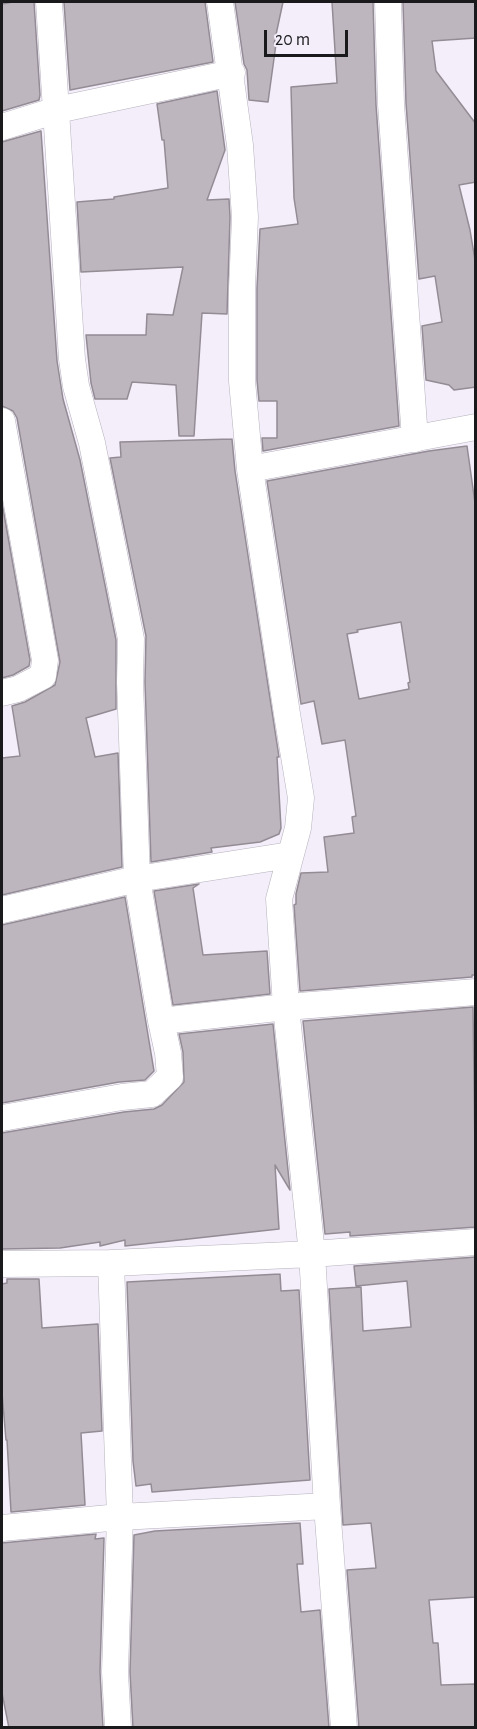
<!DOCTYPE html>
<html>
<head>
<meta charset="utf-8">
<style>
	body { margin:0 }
	#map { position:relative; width:477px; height:1729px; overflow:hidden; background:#f3eefa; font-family:"Alegreya Sans",sans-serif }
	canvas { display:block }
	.frame { position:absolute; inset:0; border:3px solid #1a191c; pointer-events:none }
	.scale { position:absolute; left:264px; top:30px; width:84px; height:27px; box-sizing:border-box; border:3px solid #1a191c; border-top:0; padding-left:8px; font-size:18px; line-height:21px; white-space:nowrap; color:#1a191c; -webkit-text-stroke:4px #f3eefa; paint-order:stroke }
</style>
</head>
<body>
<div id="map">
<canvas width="477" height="1729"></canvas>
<div class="frame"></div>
<div class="scale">20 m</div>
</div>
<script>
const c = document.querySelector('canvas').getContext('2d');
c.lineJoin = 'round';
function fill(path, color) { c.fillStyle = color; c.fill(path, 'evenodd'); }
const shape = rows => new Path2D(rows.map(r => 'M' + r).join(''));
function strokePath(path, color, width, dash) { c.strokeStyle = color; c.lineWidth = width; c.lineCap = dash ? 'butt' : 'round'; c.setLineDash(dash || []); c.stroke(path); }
const building = shape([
	[13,2,34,2,40,95,39,100,2,111,2,4,13,2],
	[64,2,205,2,213,62,70,90,64,2],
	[235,2,283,2,274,44,276,44,268,102,249,100,247,70,244,64,235,2],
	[332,2,373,2,376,105,399,426,263,451,262,438,277,438,277,401,259,401,257,380,257,288,260,229,298,224,294,198,291,87,337,83,332,2],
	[403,2,476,2,476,38,432,41,436,71,476,124,476,182,459,185,470,230,476,266,476,387,454,390,449,385,426,380,422,326,442,322,435,276,419,279,406,103,403,2],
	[217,91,225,150,207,200,229,199,230,217,227,314,202,313,194,436,179,436,176,385,132,382,127,399,95,399,91,383,86,335,146,335,147,314,173,315,183,267,81,272,77,202,114,199,114,197,168,188,164,140,162,140,157,104,217,91],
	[41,131,57,361,63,399,80,460,116,640,116,709,86,718,95,757,118,753,122,867,2,895,2,758,20,756,12,706,25,702,55,685,60,662,17,418,13,411,2,406,2,142,41,131],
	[232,439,235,471,279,757,277,757,281,828,279,834,260,842,211,848,212,852,151,862,145,682,146,636,110,458,121,457,120,442,232,439],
	[467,446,476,510,476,975,472,975,472,977,300,991,294,905,296,904,296,894,301,873,328,872,324,837,354,833,352,817,356,816,345,740,322,744,314,701,301,704,267,481,429,451,467,446],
	[401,622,410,682,408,683,409,689,359,699,347,634,358,632,357,630,401,622],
	[2,503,30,660,29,666,13,675,2,678,2,503],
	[199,884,193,888,203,955,267,951,270,994,173,1005,154,891,199,884],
	[125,897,154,1071,145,1080,119,1082,2,1103,2,925,125,897],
	[473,1007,476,1227,350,1236,350,1232,325,1234,303,1021,473,1007],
	[273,1024,290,1190,275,1165,279,1229,125,1246,125,1240,100,1246,100,1242,60,1248,2,1249,2,1133,124,1112,154,1109,162,1105,184,1082,183,1052,179,1034,273,1024],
	[476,1257,476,1597,429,1600,433,1643,438,1643,441,1685,476,1684,476,1728,359,1728,347,1570,376,1568,371,1523,343,1525,329,1289,361,1287,363,1331,411,1327,407,1281,356,1286,354,1266,476,1257],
	[280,1274,281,1291,299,1290,310,1480,152,1492,151,1484,136,1486,133,1461,127,1282,280,1274],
	[7,1279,39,1279,42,1328,98,1324,102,1431,81,1433,85,1505,11,1512,7,1440,6,1440,2,1393,2,1284,7,1283,7,1279],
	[300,1523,303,1564,297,1564,301,1612,320,1610,329,1728,133,1728,130,1672,134,1535,155,1531,300,1523],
	[96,1534,95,1539,104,1538,100,1672,103,1728,9,1728,2,1693,2,1543,96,1534]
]);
fill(building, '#beb6bf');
strokePath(building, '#948c95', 1.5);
const minor = shape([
	[49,2,72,359,76,386,92,443,131,639,130,682,137,879,290,855],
	[220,2,240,145,245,217,242,288,242,381,250,469,287,714,301,798,298,828,279,899,286,1007,312,1254,327,1506,344,1728],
	[388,2,391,104,415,439],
	[2,127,57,110,232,73],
	[2,421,45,660,43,676,18,689,2,693],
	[250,469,476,427],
	[2,910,137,879,161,1021,168,1053,170,1077,152,1094,122,1097,2,1118],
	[161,1021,286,1007,476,992],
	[111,1263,312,1254,476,1242],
	[2,1264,111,1263,120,1517,115,1672,118,1728],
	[2,1528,120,1517,327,1506]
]);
strokePath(minor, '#b6b2bc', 27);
strokePath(minor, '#fff', 26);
</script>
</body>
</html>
